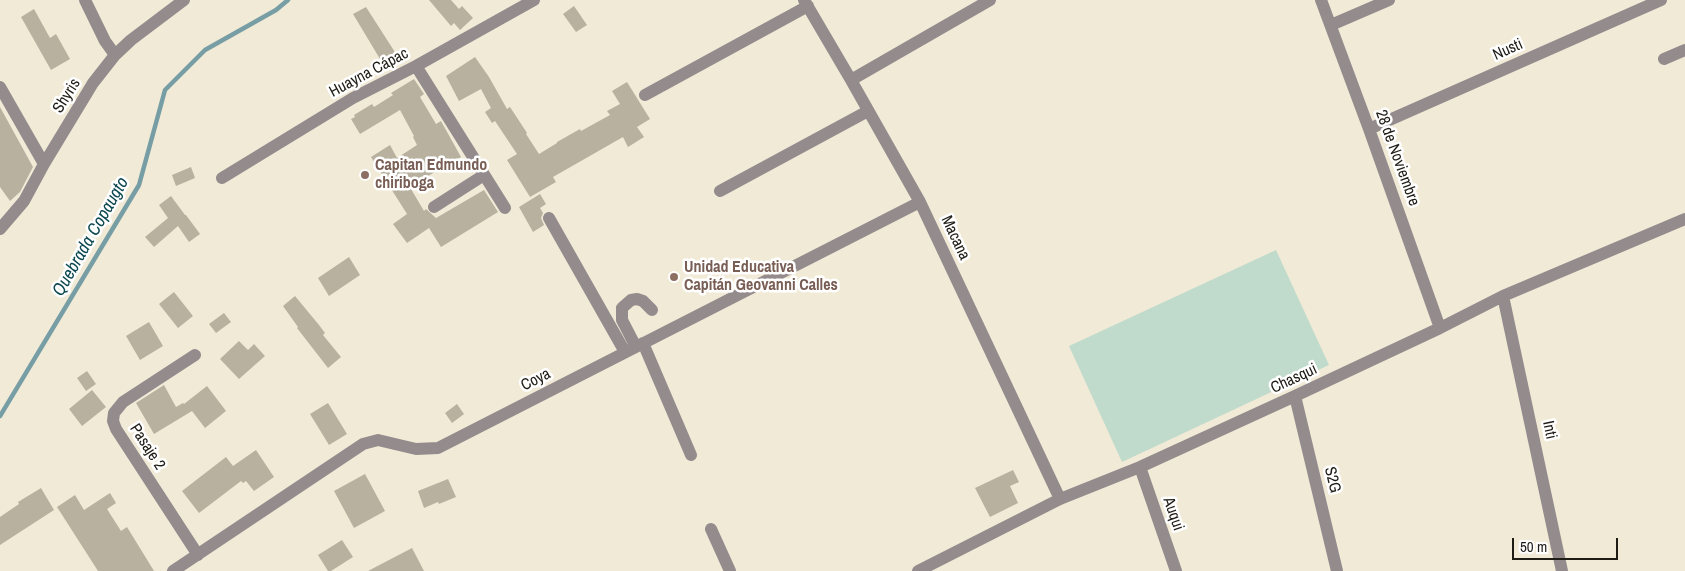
<!DOCTYPE html>
<html>
<head>
<meta charset="utf-8">
<style>
	body { margin:0 }
	#map { position:relative; width:1685px; height:571px; overflow:hidden; background:#f1ead7; font-family:"Archivo Narrow",sans-serif }
	canvas { display:block }
	.scale { position:absolute; left:1512px; top:538px; width:106px; height:22px; box-sizing:border-box; border:2px solid #1e1c15; border-top:0; padding-left:6px; font-size:15px; line-height:18px; white-space:nowrap; color:#1e1c15; -webkit-text-stroke:4px #fff; paint-order:stroke }
</style>
</head>
<body>
<div id="map">
<canvas width="1685" height="571"></canvas>
<div class="scale">50 m</div>
</div>
<script>
const c = document.querySelector('canvas').getContext('2d');
c.lineJoin = 'round';
function fill(path, color) { c.fillStyle = color; c.fill(path, 'evenodd'); }
const shape = rows => new Path2D(rows.map(r => 'M' + r).join(''));
function strokePath(path, color, width, dash) { c.strokeStyle = color; c.lineWidth = width; c.lineCap = dash ? 'butt' : 'round'; c.setLineDash(dash || []); c.stroke(path); }
function write(font, color, halo, rows, align = 'center') {
  c.font = font + ' "Archivo Narrow",sans-serif'; c.lineWidth = 5; c.setLineDash([]); c.textBaseline = 'middle'; c.strokeStyle = halo; c.fillStyle = color; for (const [text, x, y, turn = 0] of rows) {
    c.save(); c.translate(x, y); c.rotate((+turn || 0) * Math.PI / 180); c.textAlign = isNaN(turn) ? turn : align; if (halo) c.strokeText(text, 0, 0); c.fillText(text, 0, 0); c.restore();
  }
}
fill(shape([
	[1276,250,1329,365,1122,462,1069,346]
]), '#c0dbcc');
strokePath(shape([
	[0,416,139,185,165,90,205,50,276,10,288,0]
]), '#779ea5', 4.5);
fill(shape([
	[429,0,451,0,459,9,462,6,473,18,460,30,454,23,451,26],
	[574,6,587,25,576,32,563,14],
	[366,7,400,60,386,69,353,14],
	[34,9,50,38,56,34,70,59,51,70,21,17],
	[475,57,489,77,507,109,510,107,527,133,526,134,539,154,557,143,557,142,580,129,581,131,610,115,607,111,620,104,612,91,627,82,650,119,637,127,644,137,628,147,623,137,553,177,556,182,530,197,507,160,517,154,495,121,492,123,485,112,491,108,481,89,459,101,446,76],
	[414,79,424,94,420,97,436,124,441,121,461,157,421,180,422,182,411,189,424,211,426,209,436,218,484,190,498,212,441,247,429,228,407,243,393,224,407,214,371,157,390,145,397,158,417,145,413,137,414,136,400,110,360,134,351,119,355,117,354,115,372,104,374,107,393,95,391,93],
	[0,107,33,167,20,192,10,201,0,187],
	[191,167,195,178,176,186,172,175],
	[540,194,546,204,540,208,543,213,541,218,544,225,533,232,519,207],
	[171,196,185,215,186,215,200,234,189,242,178,226,154,247,145,237,168,218,159,205],
	[349,257,360,275,329,296,318,278],
	[174,292,193,316,178,328,159,304],
	[295,296,319,325,325,333,323,335,341,357,328,368,297,328,298,327,283,306],
	[224,313,231,322,216,333,209,324],
	[149,322,163,346,140,360,126,336],
	[239,341,248,350,254,344,265,356,239,379,220,359],
	[87,371,96,384,86,391,77,378],
	[164,385,176,407,183,403,184,404,207,386,226,411,205,428,192,411,154,434,136,403],
	[92,390,106,407,82,426,69,409],
	[328,403,347,434,329,445,310,414],
	[457,404,464,414,452,423,445,413],
	[256,450,274,477,254,491,246,481,243,483,241,481,199,513,182,491,226,457,233,466],
	[1013,470,1019,482,1010,486,1018,503,990,517,975,488],
	[365,474,385,511,354,528,334,491],
	[448,479,456,497,439,504,438,502,424,508,418,491],
	[41,488,54,510,0,545,0,517,19,504,18,502],
	[110,493,116,503,107,509,121,531,127,527,154,571,98,571,57,507,75,495,84,510],
	[342,540,353,557,331,571,328,571,318,555],
	[412,548,424,571,368,571]
]), '#b8b19f');
strokePath(shape([
	[85,0,105,41,115,55],
	[804,0,851,80,920,202,1060,499],
	[1321,0,1369,129,1440,328],
	[1331,25,1389,0],
	[1664,59,1685,50],
	[416,66,505,208],
	[851,80,990,0],
	[0,87,44,164],
	[645,95,808,6],
	[1369,129,1661,0],
	[222,178,353,98,416,66,534,0],
	[720,191,868,111],
	[434,207,484,175],
	[549,218,625,352],
	[0,229,24,201,44,164,93,83,115,55,131,40,184,0],
	[1503,296,1562,571],
	[643,343,691,455],
	[636,347,622,320,622,308,631,300,637,299,643,301,652,310],
	[195,355,123,402,114,413,113,421,116,429,198,555],
	[1295,396,1337,571],
	[1140,467,1176,571],
	[711,529,730,571],
	[173,571,363,444,378,440,416,449,438,448,920,202],
	[918,571,1060,499,1140,467,1295,396,1440,328,1503,296,1685,219]
]), '#948b8d', 12);
for (const [x, y, r, color] of [
	[365,175,5,"#8d6e63"],
	[674,277,5,"#8d6e63"]
]) { const dot = new Path2D(); dot.arc(x, y, r, 0, 2 * Math.PI); c.fillStyle = color; c.fill(dot); strokePath(dot, '#fff', 2); }
write('16px', '#1e1c15', '#fff', [
	["Nusti",1508,50,-24],
	["Huayna Cápac",369,73,-28],
	["Shyris",67,96,-58],
	["28 de Noviembre",1397,158,70],
	["Macana",955,238,65],
	["Chasqui",1294,379,-25],
	["Coya",536,380,-27],
	["Inti",1549,430,78],
	["Pasaje 2",147,447,57],
	["S2G",1332,480,76],
	["Auqui",1173,514,71]
]);
write('bold 16px', '#785e54', '#fff', [
	["Capitan Edmundo",375,166],
	["chiriboga",375,184],
	["Unidad Educativa",684,268],
	["Capitán Geovanni Calles",684,286]
], 'left');
write('italic 18px', '#0d4951', '#fff', [
	["Quebrada Copaugto",91,237,-60]
]);
</script>
</body>
</html>
